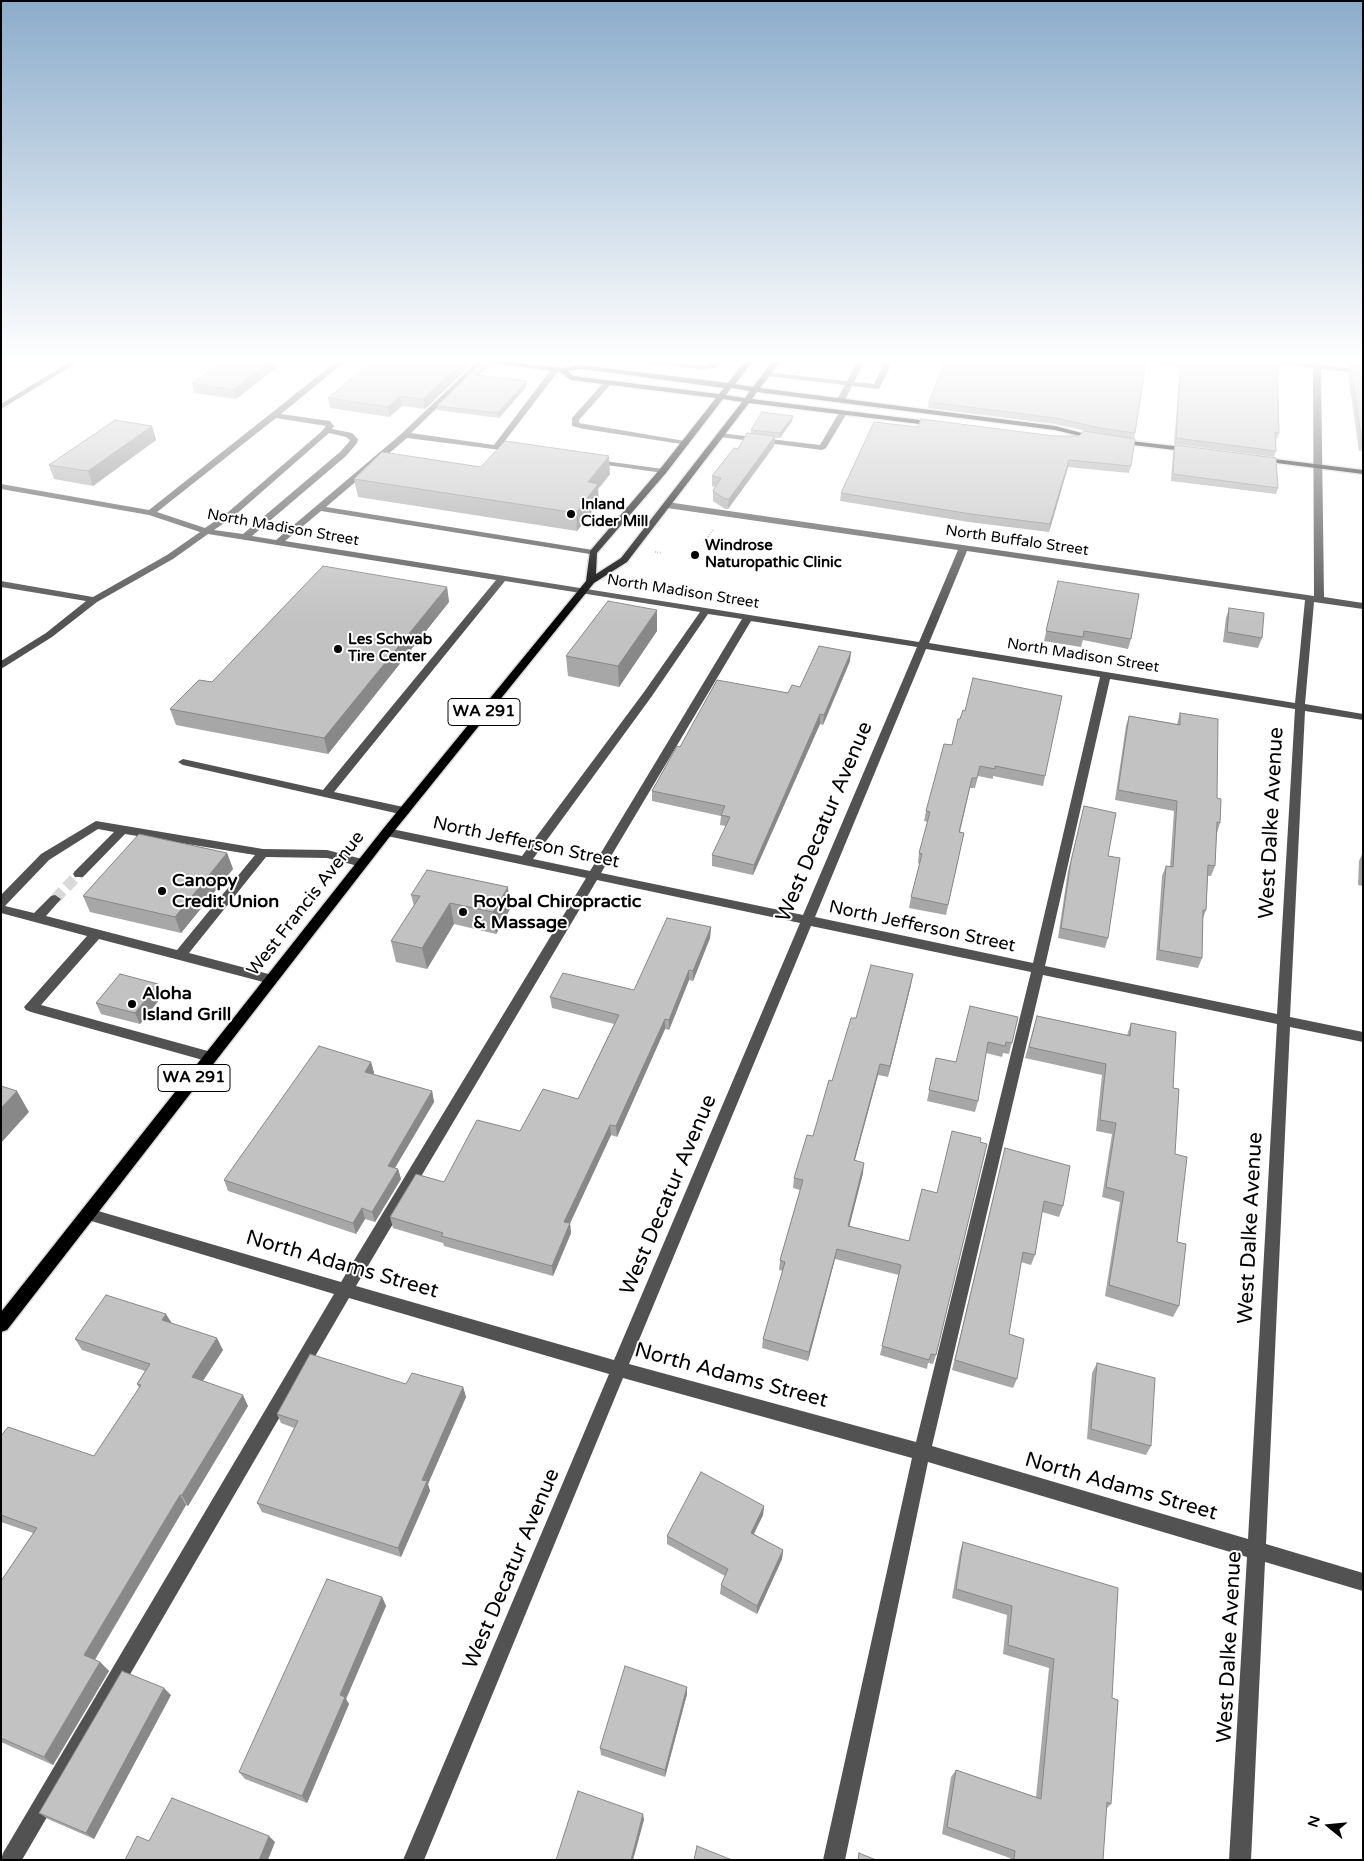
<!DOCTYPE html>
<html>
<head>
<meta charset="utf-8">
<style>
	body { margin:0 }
	#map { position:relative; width:1364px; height:1861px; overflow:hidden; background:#fff; font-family:"Varela Round",sans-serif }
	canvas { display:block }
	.frame { position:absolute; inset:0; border:2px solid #000; pointer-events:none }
	.north { position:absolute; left:1304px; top:1801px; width:50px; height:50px; -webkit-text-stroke:4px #fff; paint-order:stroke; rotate:287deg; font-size:14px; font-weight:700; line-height:20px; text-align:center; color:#000 }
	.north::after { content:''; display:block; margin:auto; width:18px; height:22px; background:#000; clip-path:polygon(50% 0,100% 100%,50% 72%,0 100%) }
</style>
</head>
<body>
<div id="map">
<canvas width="1364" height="1861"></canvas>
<div class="frame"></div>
<div class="north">N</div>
</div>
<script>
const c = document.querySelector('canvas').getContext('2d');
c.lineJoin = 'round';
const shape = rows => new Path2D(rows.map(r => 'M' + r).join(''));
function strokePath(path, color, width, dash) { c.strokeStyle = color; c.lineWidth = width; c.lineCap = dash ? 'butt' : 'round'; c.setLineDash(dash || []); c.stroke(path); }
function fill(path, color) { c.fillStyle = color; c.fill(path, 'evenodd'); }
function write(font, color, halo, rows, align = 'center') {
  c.font = font + ' "Varela Round",sans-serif'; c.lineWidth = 4; c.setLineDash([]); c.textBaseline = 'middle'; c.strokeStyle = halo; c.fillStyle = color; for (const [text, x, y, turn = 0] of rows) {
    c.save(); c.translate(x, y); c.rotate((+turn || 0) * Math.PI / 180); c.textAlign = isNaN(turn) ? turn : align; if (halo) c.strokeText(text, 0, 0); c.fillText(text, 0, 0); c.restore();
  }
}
strokePath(shape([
	[55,899,79,874]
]), '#d9d9d9', 11, [11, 5.5]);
const major = shape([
	[489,361,510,361,562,368,582,365,728,383,745,361,753,361,735,384,753,387,773,361,781,361,760,388,1055,426,1101,438,1097,440,1055,430,757,392,752,399,936,422,940,424,936,426,749,403,627,562,594,583,391,835,7,1330,1,1332,1,1312,383,829,586,581,590,551,660,469,716,398,571,380,560,372,493,363,489,361],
	[582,369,606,372,724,388,719,394,573,376,568,371,582,369],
	[731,388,750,391,745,398,726,395,731,388],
	[723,399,742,402,621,558,596,574,597,553,666,473,723,399],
	[1114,439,1191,448,1195,450,1191,452,1117,443,1114,443,1114,439],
	[1258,457,1363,470,1363,474,1261,461,1257,459,1258,457]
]);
strokePath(major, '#dbdbdb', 3);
strokePath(shape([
	[704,543,713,530],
	[655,552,662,553]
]), '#747474', 2, [0.5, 2]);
fill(shape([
	[71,361,80,361,1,409,1,404,71,361],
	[337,361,346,361,281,414,330,421,334,426,332,429,352,433,358,439,357,443,346,456,252,536,276,540,400,435,478,361,486,361,411,433,494,445,553,367,556,367,560,369,501,446,517,448,517,452,407,438,326,507,593,550,596,551,596,555,321,511,285,541,919,642,958,550,667,508,663,505,667,502,1314,596,1313,368,1269,363,1265,361,1313,364,1313,361,1321,361,1321,365,1363,370,1363,374,1321,369,1324,597,1363,603,1363,609,1314,602,1305,704,1363,714,1363,720,1305,711,1290,1017,1363,1032,1363,1042,1290,1027,1266,1544,1363,1573,1363,1591,1265,1562,1251,1860,1229,1860,1247,1557,928,1462,845,1860,823,1860,912,1458,623,1378,424,1860,403,1860,609,1374,349,1298,22,1860,1,1860,3,1853,334,1294,88,1220,83,1219,80,1214,83,1209,88,1208,341,1282,586,878,387,836,381,832,387,828,522,856,644,692,700,612,505,581,334,792,408,808,410,811,408,814,404,815,183,765,178,762,183,759,323,790,496,580,208,534,173,559,97,602,52,637,1,669,1,661,46,633,86,601,1,587,1,581,93,597,167,555,200,532,149,515,1,489,1,484,149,510,337,361],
	[276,418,326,426,321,432,227,513,205,528,157,512,276,418],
	[329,433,346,437,350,440,349,442,340,452,243,534,214,530,233,517,329,433],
	[967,551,1305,600,1295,703,929,643,967,551],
	[708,614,742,619,590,871,533,859,652,696,708,614],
	[751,621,917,647,803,915,601,873,751,621],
	[926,649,1100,677,1033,963,815,917,926,649],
	[1110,679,1295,709,1277,1014,1045,966,1110,679],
	[597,880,800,923,614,1360,356,1286,597,880],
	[811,926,1031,972,916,1442,629,1364,811,926],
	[1043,975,1277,1024,1248,1539,932,1446,1043,975],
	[637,361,662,361,706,366,715,361,723,361,718,367,707,370,641,363,637,361],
	[857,361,865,361,854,382,874,384,885,361,893,361,879,389,852,386,845,400,841,402,837,400,845,385,767,376,763,374,767,372,847,381,857,361],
	[605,381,612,383,579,420,579,423,685,441,689,443,688,445,584,429,572,426,572,418,605,381],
	[840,411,847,413,826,448,822,450,720,437,716,435,720,433,820,445,840,411],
	[590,459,663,469,667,471,663,473,593,463,590,463,590,459],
	[96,821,263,849,327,850,366,860,368,863,362,867,327,858,266,857,189,953,276,976,277,979,276,982,271,984,99,939,41,1005,215,1053,217,1057,215,1061,210,1062,31,1012,26,1010,24,1007,87,936,1,913,1,895,41,854,96,821],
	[98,829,114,832,75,871,73,874,75,877,83,877,125,834,255,855,177,950,46,916,61,899,55,895,51,896,34,913,5,906,49,860,98,829]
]), '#525252');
fill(major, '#000');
fill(shape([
	[223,361,285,361,236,399,194,393,192,383],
	[388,361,475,361,425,409,402,406,389,417,330,408,328,398],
	[684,361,705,361,702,364],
	[942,361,1277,361,1279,433,1277,439,1275,438,1276,451,1274,457,1174,444,1180,367,1146,363,1134,439,1119,437,1131,466,1129,473,1068,467,1049,532,969,522,840,501,841,493,918,427,1054,436,1079,436,1090,432,1055,424,928,408,929,402,943,367,941,367],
	[1346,361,1363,361,1363,451,1359,451,1348,374,1351,367,1347,366],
	[491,364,479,375,526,381,527,386,499,418,437,410,437,406],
	[792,421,780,438,775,438,774,446,728,509,725,509,713,501,713,491,715,487,712,486,712,476,751,433,751,430],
	[152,426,156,440,93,486,54,479,49,465],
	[1175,445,1278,488,1276,494,1171,481,1173,452],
	[481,467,610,474,598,489,599,502,577,531,358,497,354,479],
	[1058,581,1131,639,1128,649,1083,640,1081,647,1044,641],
	[447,587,449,602,328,754,176,725,170,709,212,682],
	[1229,608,1262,638,1258,648,1223,642,1226,618],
	[657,610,657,631,619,687,568,676,566,656],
	[850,661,823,725,820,724,753,875,712,866,712,855,726,826,720,825,721,816,652,801,652,791,680,747],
	[1180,713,1217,798,1220,823,1217,833,1215,866,1211,876,1208,876,1206,910,1203,918,1202,958,1198,968,1156,960,1162,876,1166,866,1170,867,1174,811,1115,800,1126,726,1129,716,1177,724],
	[960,719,1045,776,1043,786,993,776,993,779,978,776,975,788,970,788,960,832,964,833,946,915,909,908,911,897,920,864,918,863,919,853,928,822,924,821,926,811,952,745],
	[1082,816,1108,938,1105,948,1058,938,1068,871],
	[1363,852,1363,886,1358,885,1359,861],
	[227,853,233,869,181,933,90,912,83,896],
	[411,895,510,909,496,934,454,924,427,969,396,962,391,941,414,906],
	[711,927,710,938,693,981,689,980,669,1030,665,1029,617,1137,611,1135,570,1223,571,1233,553,1276,444,1246,443,1243,393,1228,390,1217,520,1131,578,1099,614,1024,552,1008,550,997,634,990],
	[158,984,163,995,140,1024,101,1014,96,1003],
	[911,985,888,1077,878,1075,855,1160,863,1173,849,1226,909,1241,936,1355,933,1364,928,1363,927,1369,880,1355,899,1275,835,1259,808,1361,762,1348,763,1339,783,1271,779,1270,780,1260,800,1190,793,1188,794,1178,813,1136,832,1081,856,1018],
	[1037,1016,1127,1035,1131,1023,1173,1088,1179,1306,1173,1317,1105,1296,1120,1202,1102,1197,1112,1134,1096,1131,1102,1075,1025,1058],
	[1018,1017,1009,1054,1003,1053,1002,1057,986,1053,978,1101,975,1112,927,1101,936,1058,956,1062],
	[371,1062,374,1073,373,1074,432,1091,434,1102,395,1168,398,1169,401,1179,375,1222,365,1219,356,1234,228,1191,224,1180],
	[1005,1148,1063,1206,1059,1217,1042,1212,1035,1255,1031,1265,1021,1262,1009,1334,1017,1379,1013,1388,952,1370],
	[172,1324,223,1350,203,1381,248,1406,188,1506,186,1505,95,1660,100,1662,109,1671,53,1765,1,1742,1,1581,33,1533,1,1522,1,1436,94,1456,139,1388,137,1384,145,1371,82,1350,75,1339],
	[1097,1363,1151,1446,1146,1455,1087,1439,1092,1373],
	[406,1384,463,1387,466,1397,428,1484,430,1491,401,1557,262,1512,257,1503,294,1428,281,1423,277,1414],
	[764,1506,763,1515,754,1534,783,1550,782,1559,757,1614,720,1594,721,1585,725,1576,667,1544,667,1536],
	[963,1542,1112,1698,1111,1804,1106,1809,1103,1860,1010,1860,1010,1858,942,1834,951,1777,956,1770,1036,1797,1049,1668,1003,1654,1007,1615,952,1598,960,1552],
	[382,1597,386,1606,346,1699,349,1704,307,1803,245,1779,239,1772],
	[687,1687,687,1694,665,1777,601,1755,600,1748],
	[171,1695,94,1839,48,1819,39,1813]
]), '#a7a7a7');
fill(shape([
	[271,361,285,361,236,399,233,390],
	[464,361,475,361,425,409,423,399],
	[489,361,490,361,491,364,475,379,475,375],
	[526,381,527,386,499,418,498,413],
	[400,396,402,406,389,417,388,407],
	[793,416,792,421,780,438,780,433],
	[152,426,156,440,93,486,88,471],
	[775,436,774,446,728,509,729,499],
	[609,456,610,474,598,489,599,502,577,531,576,513,588,482],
	[1069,460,1068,467,1049,532,1050,524],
	[447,587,449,602,328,754,324,738],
	[657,610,657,631,619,687,618,666],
	[851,652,850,661,823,725,824,715],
	[820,714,820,724,753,875,754,865],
	[227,853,233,869,181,933,175,917],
	[508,887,510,909,496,934,493,912],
	[450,903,454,924,427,969,422,948],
	[711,927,710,938,693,981,693,971],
	[689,970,689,980,669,1030,669,1020],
	[913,974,911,985,888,1077,890,1066],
	[158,984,163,995,140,1024,135,1013],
	[665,1019,665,1029,617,1137,616,1126],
	[371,1062,374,1073,368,1083,365,1072],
	[880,1064,878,1075,852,1170,854,1160],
	[17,1091,29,1112,1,1143,1,1108],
	[432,1091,434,1102,390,1176,388,1166],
	[610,1125,611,1135,566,1232,564,1222],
	[864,1163,863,1173,847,1236,848,1226],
	[398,1169,401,1179,375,1222,372,1212],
	[362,1208,365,1219,356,1234,353,1223],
	[570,1223,571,1233,553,1276,552,1266],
	[837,1249,835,1259,808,1361,809,1352],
	[166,1314,173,1325,162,1320],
	[217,1338,223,1350,198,1388,192,1377],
	[463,1387,466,1397,428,1484,430,1491,401,1557,398,1548,422,1480],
	[243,1395,248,1406,188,1506,182,1495],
	[180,1495,186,1505,92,1664,84,1655],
	[764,1506,763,1515,750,1541,751,1533],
	[783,1550,782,1559,757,1614,757,1606],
	[382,1597,386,1606,346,1699,349,1704,307,1803,302,1796,340,1695],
	[100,1662,109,1671,53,1765,44,1757],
	[687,1687,687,1694,665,1777,665,1770],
	[164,1688,171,1695,94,1839,86,1833],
	[643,1814,644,1820,633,1860,631,1860],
	[269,1836,275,1842,268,1860,259,1860]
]), '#888');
const building = shape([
	[223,361,271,361,233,390,192,383,223,361],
	[373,361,387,362,464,361,423,399,400,396,388,407,328,398,373,361],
	[483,361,489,361,475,375,526,381,498,413,437,406,483,361],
	[942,361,1146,361,1135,433,1100,428,1056,418,929,402,945,362,942,361],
	[1181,361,1277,361,1279,433,1275,432,1276,451,1176,438,1181,361],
	[1351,367,1363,368,1363,443,1362,443,1351,367],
	[762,412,793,416,780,433,751,430,762,412],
	[921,419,1054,436,1079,436,1084,431,1135,439,1131,466,1069,460,1050,524,971,514,841,493,874,422,918,427,921,419],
	[115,420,152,426,88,471,49,465,115,420],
	[747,433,775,436,729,499,725,499,713,491,721,478,712,476,734,448,738,449,747,433],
	[505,441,609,456,588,482,598,484,576,513,354,479,382,452,481,467,505,441],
	[1175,445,1276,458,1278,488,1173,474,1175,445],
	[323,566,447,587,324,738,170,709,199,680,212,682,323,566],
	[1058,581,1139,594,1131,639,1084,631,1083,637,1046,631,1058,581],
	[608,601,657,610,618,666,566,656,608,601],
	[1229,608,1264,613,1262,638,1227,632,1229,608],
	[819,646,851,652,824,715,820,714,754,865,712,855,730,817,721,815,725,806,652,791,677,746,680,747,717,680,788,693,792,685,800,687,819,646],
	[973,678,1062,696,1045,776,995,766,995,769,980,766,977,778,972,778,959,832,964,833,948,905,911,897,922,854,919,853,930,812,926,811,944,744,952,745,958,719,960,719,963,710,965,711,973,678],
	[1180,713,1218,719,1217,798,1221,799,1220,823,1217,822,1215,866,1208,865,1206,910,1203,910,1202,958,1159,950,1166,866,1173,867,1177,801,1118,790,1129,716,1180,725,1180,713],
	[1084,806,1116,813,1108,856,1120,858,1108,938,1061,928,1071,861,1084,806],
	[139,834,227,853,175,917,83,896,139,834],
	[427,870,508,887,493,912,450,903,422,948,391,941,420,896,411,895,427,870],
	[667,918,711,927,693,971,689,970,669,1020,665,1019,616,1126,610,1125,564,1222,570,1223,552,1266,441,1236,443,1233,390,1217,416,1174,444,1182,477,1120,520,1131,543,1089,578,1099,619,1015,550,997,563,973,634,990,667,918],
	[871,965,913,974,890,1066,880,1064,854,1160,864,1163,848,1226,909,1241,922,1189,937,1193,952,1131,981,1138,980,1142,987,1144,936,1355,931,1354,929,1360,882,1346,901,1265,837,1249,809,1352,763,1339,785,1262,780,1260,803,1180,794,1178,807,1135,813,1136,829,1080,832,1081,851,1018,856,1018,871,965],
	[120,974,158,984,135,1013,96,1003,120,974],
	[970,1006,1018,1017,1012,1043,1006,1042,1005,1046,988,1042,978,1101,929,1090,936,1058,956,1062,970,1006],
	[1037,1016,1130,1036,1131,1023,1176,1032,1173,1088,1179,1089,1175,1154,1187,1157,1177,1242,1186,1244,1179,1306,1109,1285,1124,1192,1106,1187,1116,1123,1100,1120,1106,1064,1029,1047,1037,1016],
	[319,1046,371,1062,365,1072,432,1091,388,1166,398,1169,372,1212,362,1208,353,1223,224,1180,319,1046],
	[1,1086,17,1091,1,1108,1,1086],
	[1005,1148,1070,1166,1063,1206,1044,1201,1035,1255,1023,1252,1009,1334,1024,1339,1017,1379,955,1360,1005,1148],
	[106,1295,166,1314,162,1320,217,1338,192,1377,243,1395,182,1495,180,1495,84,1655,100,1662,44,1757,1,1738,1,1581,37,1528,1,1515,1,1436,8,1427,94,1456,141,1385,137,1384,150,1364,75,1339,106,1295],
	[310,1354,406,1384,412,1373,463,1387,422,1480,427,1481,398,1548,257,1503,298,1421,277,1414,310,1354],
	[1097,1363,1155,1378,1151,1446,1091,1429,1097,1363],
	[701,1472,764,1506,751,1533,783,1550,757,1606,721,1585,728,1569,667,1536,701,1472],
	[963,1542,1118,1588,1112,1698,1118,1700,1111,1804,1107,1802,1103,1860,1014,1860,1015,1851,947,1827,956,1770,1041,1799,1054,1659,1008,1645,1012,1606,956,1589,963,1542],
	[327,1579,382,1597,340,1695,345,1697,302,1796,239,1772,327,1579],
	[625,1666,687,1687,665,1770,600,1748,625,1666],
	[122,1671,164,1688,86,1833,39,1813,122,1671],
	[578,1791,643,1814,631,1860,556,1860,578,1791],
	[172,1798,269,1836,259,1860,125,1860,137,1836,149,1841,172,1798],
	[697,1846,732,1860,694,1860,697,1846],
	[859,1853,876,1860,858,1860,859,1853]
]);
fill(building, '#c2c2c2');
strokePath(building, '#888', 1);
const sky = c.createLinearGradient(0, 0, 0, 622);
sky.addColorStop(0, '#8baccb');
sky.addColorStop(0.58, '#fff');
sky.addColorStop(1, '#ffffff00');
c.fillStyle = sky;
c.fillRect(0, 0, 1364, 622);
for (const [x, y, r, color] of [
	[571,514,5,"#000"],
	[695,555,5,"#000"],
	[338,649,5,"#000"],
	[162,891,5,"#000"],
	[463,912,5,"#000"],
	[132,1004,5,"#000"]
]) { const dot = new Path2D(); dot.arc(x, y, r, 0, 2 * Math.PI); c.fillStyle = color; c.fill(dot); strokePath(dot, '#fff', 2); }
write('bold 15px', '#000', '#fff', [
	["Inland",581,505],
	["Cider Mill",581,522],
	["Windrose",705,546],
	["Naturopathic Clinic",705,563],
	["Les Schwab",348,640],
	["Tire Center",348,657]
], 'left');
write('15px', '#000', '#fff', [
	["North Madison Street",283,528,10],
	["North Buffalo Street",1017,541,8],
	["North Madison Street",683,592,9],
	["North Madison Street",1083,656,9]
]);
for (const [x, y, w] of [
	[484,712,72],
	[194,1078,72]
]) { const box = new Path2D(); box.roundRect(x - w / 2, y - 13.5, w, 27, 4); c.fillStyle = '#fff'; c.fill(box); strokePath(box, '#000', 1); }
write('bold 16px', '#000', null, [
	["WA 291",484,712],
	["WA 291",194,1078]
]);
write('18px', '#000', '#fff', [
	["North Jefferson Street",526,843,12],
	["West Francis Avenue",306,904,-52],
	["North Jefferson Street",922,927,12]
]);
write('bold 18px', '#000', '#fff', [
	["Canopy",172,881],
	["Credit Union",172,902],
	["Roybal Chiropractic",473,902],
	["& Massage",473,923],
	["Aloha",142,994],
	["Island Grill",142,1015]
], 'left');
write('21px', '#000', '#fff', [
	["West Decatur Avenue",825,822,-67],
	["West Dalke Avenue",1272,823,-87],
	["West Decatur Avenue",669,1195,-67],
	["West Dalke Avenue",1251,1228,-87],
	["North Adams Street",342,1265,16],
	["North Adams Street",731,1376,15],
	["North Adams Street",1121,1487,16],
	["West Decatur Avenue",512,1569,-67],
	["West Dalke Avenue",1230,1647,-87]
]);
</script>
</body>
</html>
